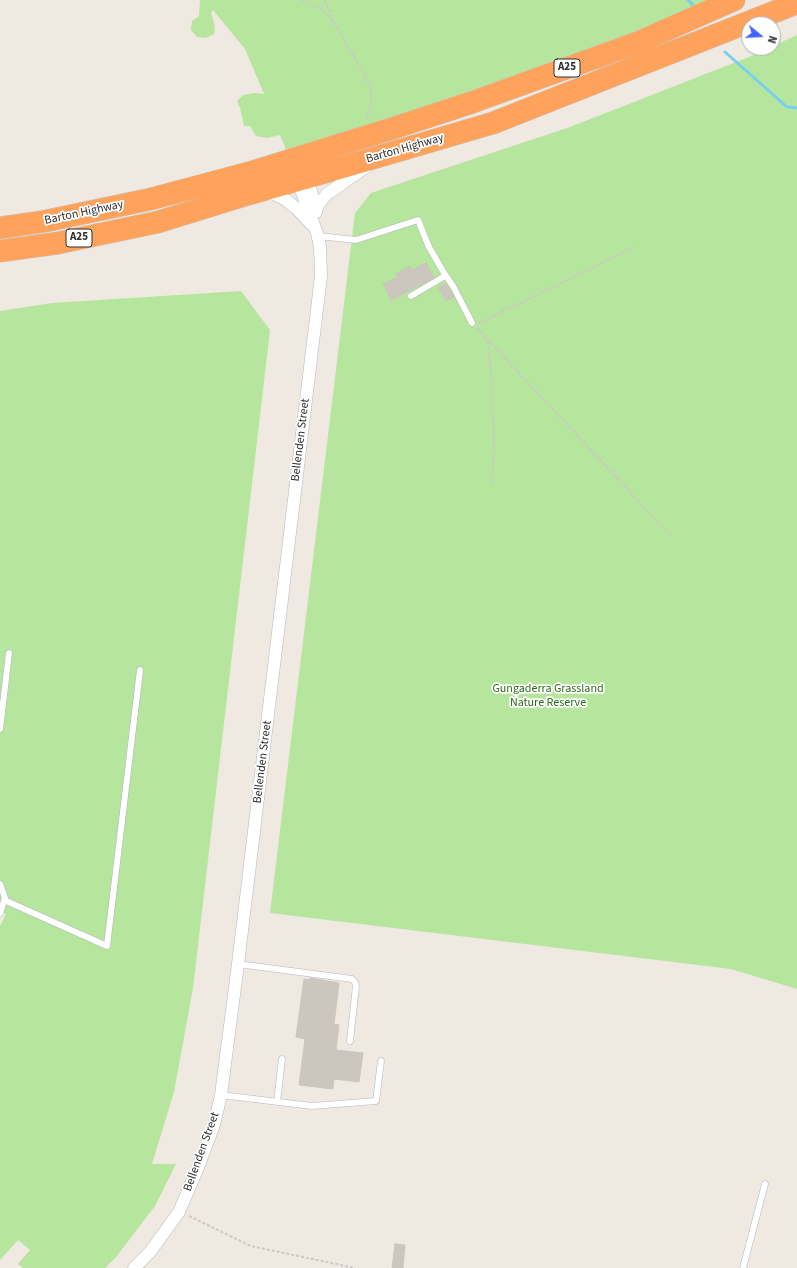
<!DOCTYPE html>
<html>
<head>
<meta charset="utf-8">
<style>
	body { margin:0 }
	#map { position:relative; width:797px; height:1268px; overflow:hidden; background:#efe9e1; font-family:"Source Sans 3",sans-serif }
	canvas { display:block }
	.north { position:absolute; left:741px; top:16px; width:40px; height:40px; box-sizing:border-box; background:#fff; border:1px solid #ababab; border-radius:50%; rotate:108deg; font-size:11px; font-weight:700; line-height:16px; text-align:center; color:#2e2e2e }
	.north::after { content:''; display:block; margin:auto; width:14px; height:18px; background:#4264fb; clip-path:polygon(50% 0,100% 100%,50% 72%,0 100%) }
</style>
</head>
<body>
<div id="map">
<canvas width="797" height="1268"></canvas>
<div class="north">N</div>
</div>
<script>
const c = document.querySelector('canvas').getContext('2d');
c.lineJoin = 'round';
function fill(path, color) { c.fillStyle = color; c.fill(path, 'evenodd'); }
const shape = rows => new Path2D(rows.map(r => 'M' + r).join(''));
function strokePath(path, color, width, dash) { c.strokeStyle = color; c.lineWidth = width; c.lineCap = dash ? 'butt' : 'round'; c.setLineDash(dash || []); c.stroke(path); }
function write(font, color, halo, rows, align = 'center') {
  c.font = font + ' "Source Sans 3",sans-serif'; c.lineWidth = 3.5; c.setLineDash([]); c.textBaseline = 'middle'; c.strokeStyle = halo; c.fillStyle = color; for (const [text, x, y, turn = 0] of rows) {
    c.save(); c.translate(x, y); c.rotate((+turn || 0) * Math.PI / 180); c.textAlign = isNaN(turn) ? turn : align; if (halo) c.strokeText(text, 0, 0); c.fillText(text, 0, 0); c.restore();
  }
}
fill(shape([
	[200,0,717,0,664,24,400,119,287,152,280,135,267,138,256,136,250,126,244,126,240,108,237,101,243,95,254,93,264,94,245,49,213,10,211,13,215,26,214,34,206,38,197,37,191,30,192,21,199,16],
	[797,35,797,989,731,969,270,913,355,213,371,193,570,127,754,55,769,48,773,48,773,46],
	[241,291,270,330,193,988,174,1092,152,1164,176,1164,155,1206,116,1257,105,1268,23,1268,18,1264,30,1250,18,1240,0,1260,0,926,6,914,0,912,0,311,52,303]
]), '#b6e59e');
strokePath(shape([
	[688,0,693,5],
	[725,52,787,107,797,108]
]), '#75cff0', 3);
const building = shape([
	[426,263,434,278,391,300,383,284,398,277,396,274,410,266,412,270,426,263],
	[446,284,454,297,446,301,438,287,446,284],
	[310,978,339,983,334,1024,339,1025,336,1050,363,1053,359,1082,334,1079,333,1089,299,1085,305,1039,296,1037,304,979,310,980,310,978],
	[395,1244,405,1245,403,1268,392,1268,395,1244]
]);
fill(building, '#cbc7bf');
strokePath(building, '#cbc5ba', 1);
const lane = shape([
	[318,236,356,240,418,220,429,247,444,273,453,286,472,323],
	[411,296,445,276],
	[0,729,9,653],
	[0,884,5,898,0,913],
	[4,900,107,946,140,670],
	[238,964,352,979,355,982,356,986,350,1041],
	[221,1095,312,1106,376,1101,381,1061],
	[277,1102,282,1059],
	[743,1268,765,1184]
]);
const street = shape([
	[305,178,310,187,316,212],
	[264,192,274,194,286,200,296,208,312,225],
	[316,211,318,205,327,194,367,166],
	[134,1268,150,1252,179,1212,197,1170,214,1125,221,1095,238,964,321,276,320,247,317,233,301,190,302,179]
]);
const highway = shape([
	[0,228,46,221,151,199,252,172,397,127,473,102,639,42,734,0],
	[0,251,58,243,158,222,242,196,302,179,493,123,797,3]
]);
strokePath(lane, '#b4b7c1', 7);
strokePath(street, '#b4b7c1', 13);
strokePath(highway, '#c9c9c9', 23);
strokePath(shape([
	[302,0,322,10,331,18,362,70,371,88,371,102,367,118],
	[325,0,335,23],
	[479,323,634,247],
	[477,328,671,536],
	[488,341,492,385,494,451,492,483],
	[189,1216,251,1246,355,1268]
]), '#c9c9c9', 2, [3, 2]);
strokePath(lane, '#fff', 6);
strokePath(street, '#fff', 12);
strokePath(highway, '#ffa35c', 22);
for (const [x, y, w] of [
	[567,68,26],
	[79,238,26]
]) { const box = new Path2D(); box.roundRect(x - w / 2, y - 9, w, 18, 3); c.fillStyle = '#fff'; c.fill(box); strokePath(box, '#2e2e2e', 1); }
write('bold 11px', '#2e2e2e', null, [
	["A25",567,68],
	["A25",79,238]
]);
write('12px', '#2e2e2e', '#fff', [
	["Barton Highway",405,149,-16],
	["Barton Highway",84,213,-12],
	["Bellenden Street",301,440,-83],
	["Bellenden Street",263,762,-83],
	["Bellenden Street",202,1152,-70]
]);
write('12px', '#2c6e1b', '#fff', [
	["Gungaderra Grassland",548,689],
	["Nature Reserve",548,703]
]);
</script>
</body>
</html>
